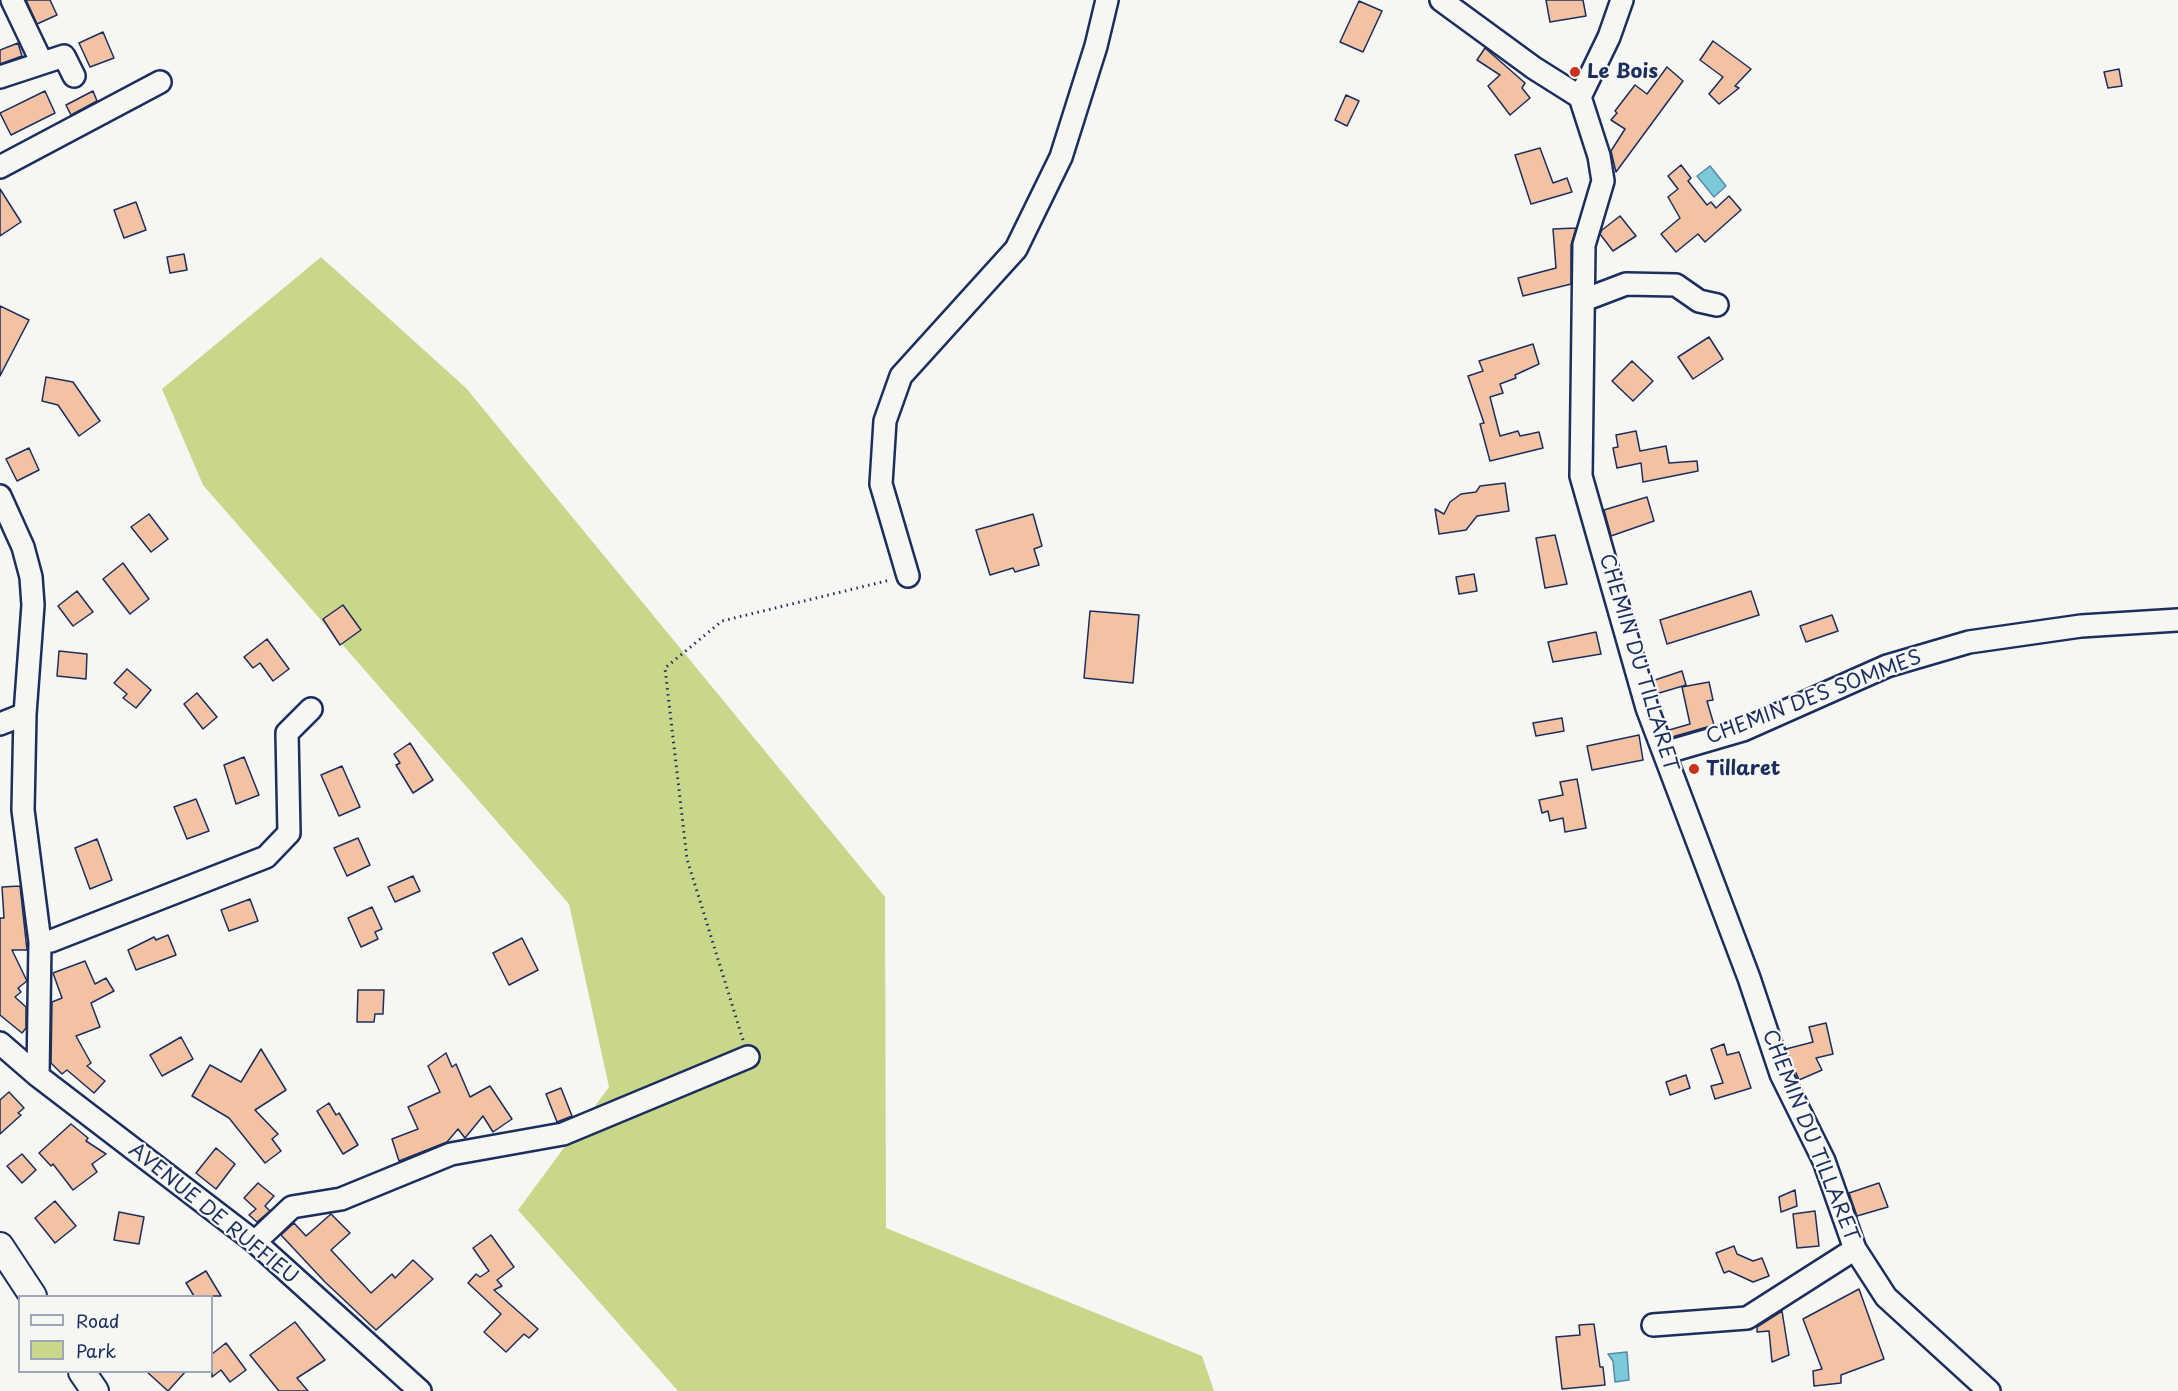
<!DOCTYPE html>
<html>
<head>
<meta charset="utf-8">
<style>
	body { margin:0 }
	#map { position:relative; width:2178px; height:1391px; overflow:hidden; background:#f6f6f2; font-family:"Playpen Sans",sans-serif }
	canvas { display:block }
	.legend { position:absolute; left:18px; top:1295px; width:195px; height:78px; box-sizing:border-box; background:#f6f6f2; border:2px solid #9ea6b7; margin:0; padding:8px 10px; list-style:none; font-size:18px; color:#1b2f5e }
	.legend li { display:flex; align-items:center; gap:12px; height:30px }
	.legend b { width:30px; border:2px solid #9ea6b7 }
</style>
</head>
<body>
<div id="map">
<canvas width="2178" height="1391"></canvas>
<ul class="legend">
<li><b style="height:8px;background:#f6f6f2"></b>Road</li>
<li><b style="height:16px;background:#c9d78b"></b>Park</li>
</ul>
</div>
<script>
const c = document.querySelector('canvas').getContext('2d');
c.lineJoin = 'round';
function fill(path, color) { c.fillStyle = color; c.fill(path, 'evenodd'); }
const shape = rows => new Path2D(rows.map(r => 'M' + r).join(''));
function strokePath(path, color, width, dash) { c.strokeStyle = color; c.lineWidth = width; c.lineCap = dash ? 'butt' : 'round'; c.setLineDash(dash || []); c.stroke(path); }
function write(font, color, halo, rows, align = 'center') {
  c.font = font + ' "Playpen Sans",sans-serif'; c.lineWidth = 4.5; c.setLineDash([]); c.textBaseline = 'middle'; c.strokeStyle = halo; c.fillStyle = color; for (const [text, x, y, turn = 0] of rows) {
    c.save(); c.translate(x, y); c.rotate((+turn || 0) * Math.PI / 180); c.textAlign = isNaN(turn) ? turn : align; if (halo) c.strokeText(text, 0, 0); c.fillText(text, 0, 0); c.restore();
  }
}
fill(shape([
	[321,257,466,388,885,897,886,1228,1202,1356,1214,1391,678,1391,518,1210,609,1087,569,904,203,485,162,389]
]), '#c9d78b');
const water = shape([
	[1710,166,1726,186,1714,197,1697,176,1710,166],
	[1627,1352,1629,1380,1615,1382,1613,1361,1608,1354,1627,1352]
]);
fill(water, '#7cc9db');
strokePath(water, '#558ba9', 1.5);
const building = shape([
	[26,0,50,0,57,15,37,24,26,0],
	[1546,0,1583,0,1586,16,1550,22,1546,0],
	[1359,1,1382,11,1363,52,1340,42,1359,1],
	[103,32,114,58,90,67,79,43,103,32],
	[1713,41,1751,69,1735,86,1739,88,1719,104,1709,94,1723,77,1700,60,1713,41],
	[18,43,22,56,0,64,0,50,18,43],
	[1485,48,1525,83,1522,88,1530,98,1510,115,1488,86,1500,75,1477,60,1485,48],
	[1667,67,1683,81,1616,172,1611,151,1625,129,1611,120,1617,113,1615,111,1635,85,1647,94,1667,67],
	[2119,69,2122,86,2108,88,2104,72,2119,69],
	[45,91,55,113,11,135,0,113,45,91],
	[93,91,97,101,71,115,66,105,93,91],
	[1346,95,1359,101,1347,126,1335,120,1346,95],
	[1540,148,1553,183,1567,178,1572,192,1531,204,1515,155,1540,148],
	[1681,165,1691,178,1688,181,1707,205,1711,202,1716,208,1729,196,1741,210,1705,242,1698,234,1676,252,1661,234,1680,218,1668,197,1678,189,1668,176,1681,165],
	[0,189,21,222,0,236,0,189],
	[136,202,146,230,124,238,114,210,136,202],
	[1620,216,1636,236,1613,251,1600,234,1602,230,1620,216],
	[1576,228,1571,245,1571,284,1523,296,1518,278,1556,268,1553,229,1576,228],
	[184,254,187,270,170,273,167,257,184,254],
	[0,306,29,320,0,376,0,306],
	[1709,337,1723,359,1693,379,1678,357,1709,337],
	[1533,344,1539,364,1515,375,1516,378,1500,384,1503,393,1490,397,1500,436,1518,431,1520,436,1539,432,1543,448,1490,461,1480,424,1484,423,1468,376,1483,371,1479,361,1533,344],
	[1632,361,1653,381,1633,401,1612,381,1632,361],
	[46,377,73,382,100,421,79,436,58,405,42,401,46,377],
	[1636,431,1640,451,1666,446,1669,463,1697,461,1698,471,1643,482,1641,463,1617,468,1613,448,1618,447,1616,435,1636,431],
	[29,448,39,470,17,481,6,459,29,448],
	[1505,483,1509,511,1477,516,1466,530,1439,534,1435,509,1444,514,1450,502,1461,494,1476,492,1480,486,1505,483],
	[1647,497,1654,521,1611,536,1604,510,1647,497],
	[149,514,168,539,151,552,131,527,149,514],
	[1033,514,1042,546,1034,549,1039,565,1015,572,1013,568,990,575,976,530,1033,514],
	[1555,535,1567,584,1545,588,1536,538,1555,535],
	[123,563,149,599,130,614,103,579,123,563],
	[1474,574,1477,591,1459,594,1456,577,1474,574],
	[77,591,93,612,73,626,58,606,77,591],
	[1751,591,1759,615,1667,644,1660,620,1751,591],
	[343,605,361,630,340,645,323,619,343,605],
	[1090,611,1139,615,1133,683,1084,678,1090,611],
	[1832,615,1838,631,1806,642,1800,626,1832,615],
	[1596,632,1601,654,1553,662,1548,642,1596,632],
	[267,639,289,669,273,681,260,663,253,668,244,657,267,639],
	[59,651,87,654,86,679,57,676,59,651],
	[127,669,151,690,136,708,123,698,127,694,114,683,127,669],
	[1682,671,1686,685,1656,694,1652,681,1682,671],
	[1709,682,1713,700,1707,701,1714,725,1672,737,1669,730,1690,724,1682,687,1709,682],
	[197,693,217,717,203,729,184,704,197,693],
	[1562,718,1564,731,1536,736,1533,723,1562,718],
	[1639,735,1643,760,1592,770,1587,746,1639,735],
	[410,743,433,780,413,793,396,765,400,763,394,754,410,743],
	[244,757,259,795,236,804,224,765,244,757],
	[342,766,360,807,339,816,321,775,342,766],
	[1577,779,1586,828,1565,832,1563,818,1550,821,1548,811,1542,813,1539,800,1563,795,1560,782,1577,779],
	[196,799,209,831,187,839,174,807,196,799],
	[358,838,370,865,347,876,334,848,358,838],
	[97,839,112,880,90,889,75,848,97,839],
	[413,876,420,891,395,902,388,887,413,876],
	[20,886,27,950,12,950,27,981,18,988,21,992,15,997,26,1007,26,1028,22,1033,0,1015,0,918,4,918,2,887,20,886],
	[250,899,258,921,229,931,221,910,250,899],
	[372,907,382,929,375,932,378,939,361,947,348,918,372,907],
	[168,935,176,955,136,970,128,950,154,937,156,940,168,935],
	[522,938,538,970,509,985,493,953,522,938],
	[85,961,95,984,106,978,114,991,91,1003,100,1027,76,1036,91,1063,87,1066,105,1081,94,1093,67,1070,62,1074,51,1063,52,1002,62,998,53,973,85,961],
	[358,990,384,990,383,1014,375,1014,374,1022,357,1022,358,990],
	[1826,1023,1833,1054,1816,1058,1822,1070,1799,1080,1786,1049,1813,1042,1809,1027,1826,1023],
	[181,1037,193,1059,162,1076,150,1055,181,1037],
	[1724,1044,1727,1055,1739,1052,1751,1088,1715,1099,1711,1086,1723,1083,1711,1049,1724,1044],
	[261,1049,286,1090,255,1110,278,1134,272,1139,281,1151,265,1163,229,1118,192,1096,210,1065,241,1082,261,1049],
	[446,1053,452,1067,456,1064,470,1097,490,1086,512,1119,493,1132,483,1116,465,1138,458,1129,447,1142,399,1161,392,1139,418,1129,408,1107,440,1092,428,1066,446,1053],
	[1686,1075,1690,1088,1670,1095,1666,1082,1686,1075],
	[561,1088,572,1116,557,1122,546,1094,561,1088],
	[9,1092,24,1108,18,1113,21,1115,0,1134,0,1100,9,1092],
	[329,1103,336,1115,339,1113,358,1145,343,1154,317,1111,329,1103],
	[71,1124,88,1138,86,1141,106,1154,92,1164,97,1172,73,1190,53,1164,51,1166,39,1153,71,1124],
	[216,1148,235,1164,216,1189,196,1173,216,1148],
	[22,1154,36,1170,22,1183,7,1166,22,1154],
	[258,1183,274,1196,265,1206,270,1211,257,1222,249,1215,256,1209,244,1198,258,1183],
	[1879,1183,1888,1207,1857,1216,1849,1193,1879,1183],
	[1795,1190,1797,1206,1781,1212,1779,1197,1795,1190],
	[55,1201,76,1226,55,1243,35,1218,55,1201],
	[1815,1211,1819,1246,1797,1248,1793,1214,1815,1211],
	[119,1212,144,1217,139,1244,114,1240,119,1212],
	[331,1214,350,1233,331,1250,371,1293,392,1274,395,1278,413,1260,433,1279,376,1330,325,1282,281,1235,294,1223,306,1236,331,1214],
	[491,1235,514,1267,497,1280,502,1286,494,1290,538,1329,529,1338,524,1334,506,1352,484,1332,501,1314,468,1283,476,1274,480,1277,489,1271,473,1248,491,1235],
	[1734,1246,1737,1254,1753,1261,1762,1258,1769,1276,1753,1282,1729,1271,1724,1273,1716,1253,1734,1246],
	[206,1271,221,1296,194,1296,186,1283,206,1271],
	[1859,1289,1884,1359,1841,1375,1841,1383,1814,1386,1813,1371,1822,1369,1803,1319,1859,1289],
	[1782,1311,1789,1355,1772,1362,1769,1331,1757,1332,1757,1327,1782,1311],
	[295,1322,325,1360,297,1378,308,1391,279,1391,250,1355,295,1322],
	[1594,1324,1600,1367,1603,1367,1605,1385,1562,1389,1556,1337,1580,1335,1579,1325,1594,1324],
	[226,1343,246,1370,230,1382,221,1370,212,1377,212,1354,226,1343],
	[146,1371,186,1371,168,1391,146,1371]
]);
fill(building, '#f3c2a3');
strokePath(building, '#1b2f5e', 1.5);
const minor = shape([
	[12,0,42,63],
	[1441,0,1534,68,1580,97,1599,156,1603,181,1584,245,1581,476,1647,708,1749,978,1781,1074,1824,1161,1855,1249,1886,1297,1989,1391],
	[0,77,64,56,74,76],
	[1580,97,1609,37,1622,0],
	[0,167,160,82],
	[1584,300,1626,284,1676,285,1699,301,1717,305],
	[0,496,23,547,31,577,33,605,25,714,23,810,40,942,38,1076],
	[908,576,881,484,885,421,901,376,1016,249,1061,157,1096,46,1107,0],
	[0,724,25,714],
	[1664,753,1743,730,1887,666,1969,642,2081,626,2178,620],
	[40,942,51,941,266,857,289,833,287,733,311,709],
	[0,1043,38,1076,255,1242,420,1391],
	[255,1242,292,1207,341,1199,451,1154,563,1134,748,1057],
	[1653,1325,1747,1318,1855,1249]
]);
const major = shape([
	[0,1246,33,1296],
	[82,1372,95,1391]
]);
strokePath(minor, '#1b2f5e', 26);
strokePath(major, '#1b2f5e', 30);
strokePath(shape([
	[743,1040,687,859,665,668,722,621,890,580]
]), '#1b2f5e', 3, [1.5, 4.5]);
strokePath(minor, '#f6f6f2', 21);
strokePath(major, '#f6f6f2', 26);
for (const [x, y, r, color] of [
	[1575,72,6,"#c8321e"],
	[1694,769,6,"#c8321e"]
]) { const dot = new Path2D(); dot.arc(x, y, r, 0, 2 * Math.PI); c.fillStyle = color; c.fill(dot); strokePath(dot, '#f6f6f2', 2); }
write('bold 20px', '#1b2f5e', '#f6f6f2', [
	["Le Bois",1587,72],
	["Tillaret",1706,769]
], 'left');
write('20px', '#1b2f5e', '#f6f6f2', [
	["CHEMIN DU TILLARET",1638,663,73],
	["CHEMIN DES SOMMES",1814,698,-21],
	["CHEMIN DU TILLARET",1810,1136,68],
	["AVENUE DE RUFFIEU",213,1214,39]
]);
</script>
</body>
</html>
